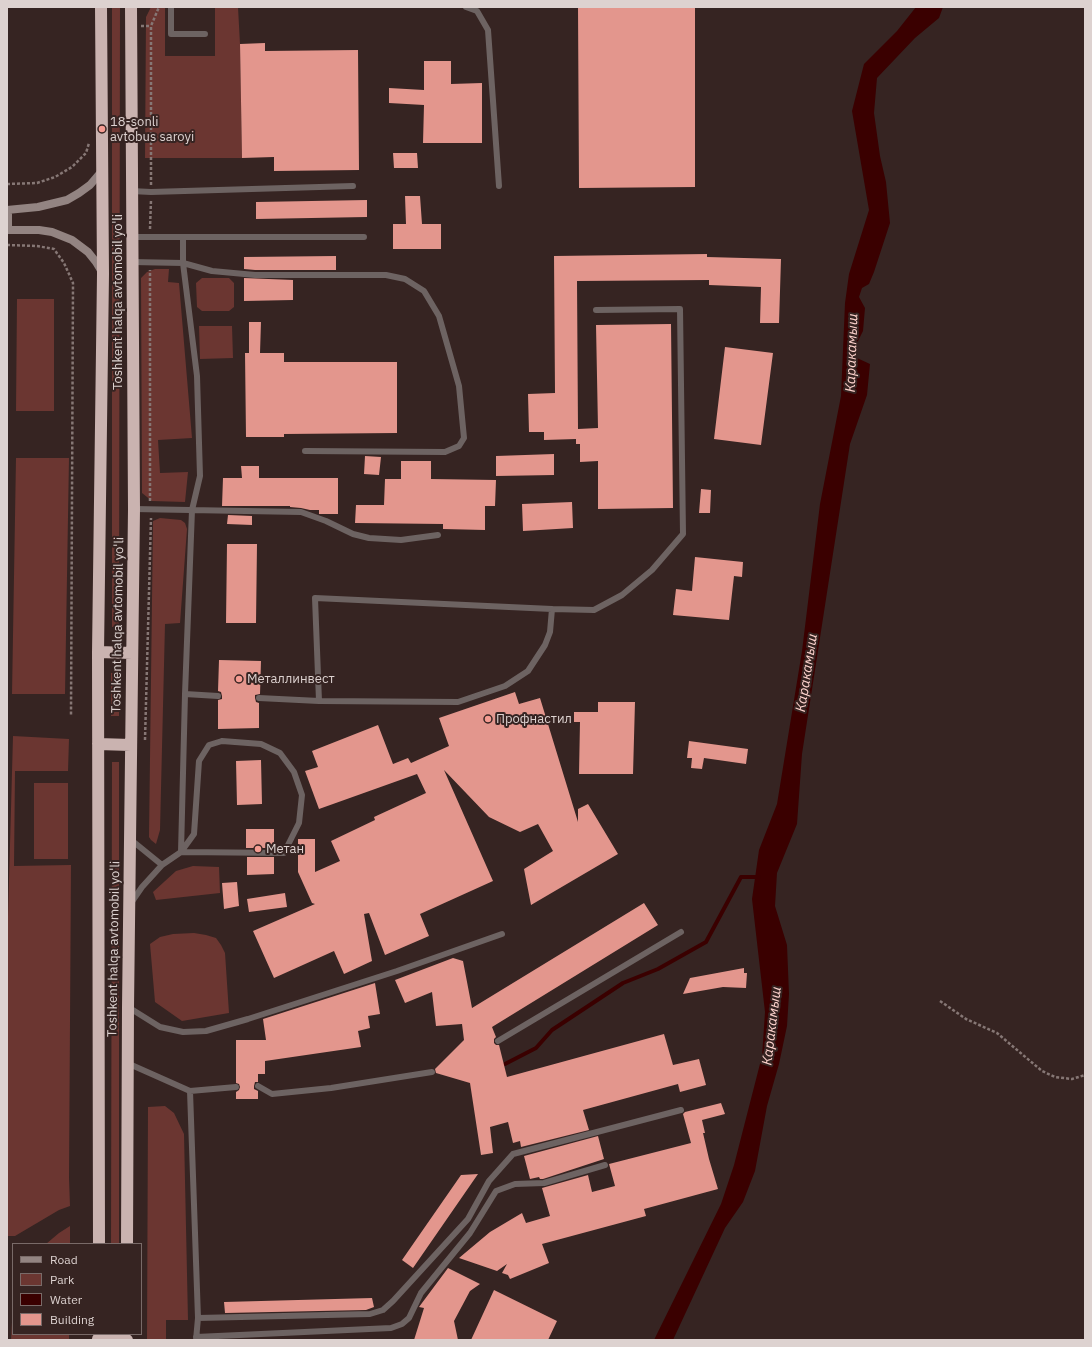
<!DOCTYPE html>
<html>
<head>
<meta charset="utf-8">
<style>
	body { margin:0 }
	#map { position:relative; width:1092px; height:1347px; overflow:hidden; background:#362422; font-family:"IBM Plex Sans",sans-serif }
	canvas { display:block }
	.frame { position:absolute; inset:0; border:8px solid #ddd2d0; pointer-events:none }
	.legend { position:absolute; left:12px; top:1243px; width:130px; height:92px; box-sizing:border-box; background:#362422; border:1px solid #796a68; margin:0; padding:5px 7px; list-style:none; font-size:12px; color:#ddd2d0 }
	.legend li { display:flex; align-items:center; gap:8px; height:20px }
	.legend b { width:20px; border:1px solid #796a68 }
</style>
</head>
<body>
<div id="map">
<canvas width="1092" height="1347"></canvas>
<div class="frame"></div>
<ul class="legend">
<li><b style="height:5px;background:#938482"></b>Road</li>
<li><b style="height:11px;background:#6b3631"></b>Park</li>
<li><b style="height:11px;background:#3a0000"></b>Water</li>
<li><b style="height:11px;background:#e3968d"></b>Building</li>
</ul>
</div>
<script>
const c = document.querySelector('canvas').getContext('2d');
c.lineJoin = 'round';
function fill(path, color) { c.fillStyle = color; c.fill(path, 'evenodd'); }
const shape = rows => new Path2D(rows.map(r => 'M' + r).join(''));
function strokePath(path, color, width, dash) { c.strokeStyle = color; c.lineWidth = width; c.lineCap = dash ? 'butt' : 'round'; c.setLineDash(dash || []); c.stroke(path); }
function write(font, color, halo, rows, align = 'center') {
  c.font = font + ' "IBM Plex Sans",sans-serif'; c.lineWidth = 4; c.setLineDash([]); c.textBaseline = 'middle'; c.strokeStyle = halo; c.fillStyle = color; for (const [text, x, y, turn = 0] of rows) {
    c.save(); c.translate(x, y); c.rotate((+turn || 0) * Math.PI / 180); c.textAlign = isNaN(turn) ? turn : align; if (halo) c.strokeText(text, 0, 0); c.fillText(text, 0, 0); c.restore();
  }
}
fill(shape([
	[151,7,165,7,165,56,215,56,215,7,238,7,240,44,242,158,145,158,146,17],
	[112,8,120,8,119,627,112,627],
	[155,269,169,269,168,282,179,283,192,438,158,440,160,473,188,472,185,502,152,501,142,493,141,278,147,272],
	[202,278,229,278,234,283,234,307,229,311,202,311,197,307,196,283],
	[17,299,54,299,54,411,16,411],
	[199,326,232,326,233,358,200,359],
	[16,458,69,458,65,694,12,694],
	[160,518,181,520,185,523,187,529,180,623,165,624,160,830,156,844,151,840,149,837,153,521],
	[111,673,119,673,119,716,111,716],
	[13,736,69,739,68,771,15,771,14,866,71,865,69,1178,70,1206,59,1210,15,1236,7,1236,7,953],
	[112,762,119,762,119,1244,111,1244],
	[34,783,68,783,68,859,34,859],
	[193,866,219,867,220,893,156,900,153,892,176,871],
	[194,933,206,935,216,938,221,945,225,953,229,1013,182,1021,155,1002,150,944,160,937,173,934],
	[165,1106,174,1113,184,1134,188,1320,166,1320,166,1340,147,1340,148,1107],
	[70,1226,70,1244,46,1244,59,1233],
	[13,1304,13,1334,69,1334,69,1340,11,1340]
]), '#6b3631');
fill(shape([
	[916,7,943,7,939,18,915,38,877,78,874,113,880,156,886,182,890,223,874,272,869,284,862,288,859,297,865,308,863,331,855,347,857,358,870,364,867,395,850,444,802,754,797,824,777,873,775,906,787,945,789,994,787,1026,779,1064,767,1106,755,1171,743,1202,725,1228,673,1340,654,1340,721,1204,734,1165,762,1056,765,1012,752,899,759,850,777,804,802,651,820,504,841,396,845,303,849,274,869,210,852,111,864,64,897,31]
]), '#3a0000');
strokePath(shape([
	[505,1064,536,1048,552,1030,623,983,658,969,706,942,741,877,759,877]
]), '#3a0000', 4);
fill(shape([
	[578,7,695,7,695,187,579,188],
	[265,43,265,51,358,50,359,170,274,171,274,157,242,158,240,44],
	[424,61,451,61,451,84,482,83,482,143,423,143,424,105,389,103,389,88,424,90],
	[393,153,417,153,418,168,394,168],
	[405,196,420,196,422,224,441,224,441,249,393,249,393,224,406,224],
	[367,200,367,217,256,219,256,202],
	[707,254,707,257,781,259,779,323,760,323,761,287,709,285,709,280,577,281,578,429,598,428,596,325,671,324,673,508,598,509,598,461,580,462,580,444,576,444,576,439,544,440,544,432,529,432,528,394,555,393,554,256],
	[336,256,336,270,255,270,244,269,244,257],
	[244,278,293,280,293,300,244,301],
	[249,322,261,322,260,353,284,353,284,362,397,362,397,433,284,434,284,437,246,437,245,353,249,353],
	[725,347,773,353,761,445,714,439],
	[554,454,554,475,496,476,496,456],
	[365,456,381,457,379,475,364,474],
	[401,461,431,461,431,479,496,480,495,506,485,506,485,530,443,529,443,524,355,523,356,505,384,505,385,479,401,479],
	[241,466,259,466,259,478,338,478,338,514,319,514,319,510,310,510,301,508,290,507,290,506,222,506,223,478,242,478],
	[701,489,711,490,710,513,699,513],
	[572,502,573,528,523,531,522,504],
	[228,515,252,516,252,525,227,524],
	[227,544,257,544,256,623,226,623],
	[695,557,743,562,742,577,734,576,729,620,673,615,676,589,692,591],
	[219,660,261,661,260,694,255,695,255,698,256,702,259,703,259,728,218,729,218,700,222,699,222,696,221,692,218,691],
	[515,692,519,704,540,698,578,822,578,809,588,804,618,854,531,905,524,869,553,851,538,824,520,832,489,817,444,770,493,881,420,914,429,936,385,955,369,913,364,914,372,961,344,974,334,951,274,978,253,931,315,904,312,903,298,872,298,839,315,839,315,872,340,861,331,841,375,820,374,817,426,793,417,774,319,809,305,771,318,767,312,751,378,725,393,764,408,758,411,763,449,746,439,718],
	[598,702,635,702,633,774,579,774,580,722,574,722,574,712,598,712],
	[689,741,748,749,746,764,704,758,702,769,691,768,692,758,687,758],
	[261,760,262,804,237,805,236,761],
	[246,829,274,829,274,848,246,848],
	[247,857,274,857,274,874,247,875],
	[237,882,239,906,224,909,222,883],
	[285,893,287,907,249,912,247,899],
	[644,903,658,925,492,1027,496,1037,494,1039,494,1043,496,1045,499,1045,507,1077,664,1034,673,1065,699,1059,706,1085,680,1092,678,1084,583,1110,589,1130,521,1147,520,1141,513,1143,508,1122,490,1127,493,1153,481,1155,470,1083,436,1073,435,1069,464,1040,462,1024,436,1026,432,992,405,1003,395,980,453,958,463,961,472,1008],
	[744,968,744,973,747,973,746,988,723,987,683,994,690,978],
	[375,983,380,1014,368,1016,370,1028,358,1031,361,1047,265,1061,265,1074,258,1074,258,1082,255,1082,254,1086,254,1089,258,1091,258,1099,236,1099,236,1092,239,1090,240,1087,239,1084,236,1083,236,1040,266,1040,263,1019],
	[721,1103,725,1114,702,1120,705,1133,703,1133,709,1159,718,1189,644,1209,646,1216,542,1244,549,1263,510,1279,508,1275,502,1273,507,1264,497,1271,459,1258,490,1232,522,1213,526,1223,550,1216,542,1188,588,1175,592,1192,615,1186,609,1164,691,1143,683,1114,685,1112],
	[598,1136,604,1159,543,1179,540,1179,539,1177,530,1179,524,1156],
	[478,1174,413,1268,402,1260,461,1175],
	[448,1268,480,1284,470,1291,454,1321,458,1340,414,1340,424,1308,419,1307],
	[494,1290,557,1321,548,1340,471,1340],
	[372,1298,374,1307,366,1310,225,1313,224,1302]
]), '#e3968d');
strokePath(shape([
	[141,26,151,26],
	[7,184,37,183,55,177,72,167,86,153,89,143],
	[151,185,151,26,159,7],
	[150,229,151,200],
	[7,245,37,246,54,249,64,263,73,283,71,715],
	[150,501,150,270],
	[145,740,151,518],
	[1084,915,1085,915],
	[940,1001,966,1019,997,1033,1042,1071,1055,1077,1072,1079,1085,1075]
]), '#867775', 2.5, [3, 2]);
strokePath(shape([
	[171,7,171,34,205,34],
	[466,7,477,11,488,30,499,186],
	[131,191,151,192,353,186],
	[132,237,364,237],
	[183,238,183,263,212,271,255,275,386,275,405,279,424,291,439,316,459,386,464,438,459,446,445,452,305,451],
	[132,262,183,263,197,376,200,476,192,510,185,694],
	[134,509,301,512,326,521,353,534,369,538,401,540,438,535],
	[552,609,594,610,622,595,652,570,683,534,680,309,596,310],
	[259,698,319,701,458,702,505,686,528,671,545,645,550,632,552,609,315,598,319,701],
	[222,741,261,744,280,753,294,772,302,795,299,823,284,853,181,852,194,834,199,761,209,745,222,741],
	[130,839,162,865],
	[131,903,142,887,162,865,181,852,185,694,218,696],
	[128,1007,160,1027,183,1032,206,1031,248,1019,397,971,502,934],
	[498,1041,681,932],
	[127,1063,190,1091,236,1087],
	[258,1086,272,1094,331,1088,432,1072],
	[190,1091,198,1318],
	[196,1337,391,1328,402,1324,409,1318,421,1293,470,1233,496,1191,515,1184,544,1183,605,1165],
	[196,1340,198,1318,370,1314,383,1310,393,1301,468,1219,489,1181,513,1154,681,1110]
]), '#6d6362', 6);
strokePath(shape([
	[7,210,38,207,67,200,79,193,90,185,102,171],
	[7,230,39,230,52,232,72,240,88,252,96,262,102,272],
	[8,230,8,210]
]), '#938482', 8);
strokePath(shape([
	[98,652,132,653],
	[98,744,131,745],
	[99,1244,98,652,103,274,101,7],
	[127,1244,128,1007,134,509,131,7],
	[98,1339,127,1340]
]), '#cab3b0', 12);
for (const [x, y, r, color] of [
	[102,129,4,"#f59c92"],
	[239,679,4,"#f59c92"],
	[488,719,4,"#f59c92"],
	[258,849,4,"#f59c92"]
]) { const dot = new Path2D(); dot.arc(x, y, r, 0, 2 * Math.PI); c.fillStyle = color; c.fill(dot); strokePath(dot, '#362422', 1.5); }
write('13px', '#ddd2d0', '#362422', [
	["18-sonli",110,122],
	["avtobus saroyi",110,137],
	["Металлинвест",247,679],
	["Профнастил",496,719],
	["Метан",266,849]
], 'left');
write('13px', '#ddd2d0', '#362422', [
	["Toshkent halqa avtomobil yo'li",118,302,-90],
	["Toshkent halqa avtomobil yo'li",118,625,-89],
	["Toshkent halqa avtomobil yo'li",114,949,-89]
]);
write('italic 14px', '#ffd4ce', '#362422', [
	["Каракамыш",852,353,-88],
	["Каракамыш",807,673,-81],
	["Каракамыш",772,1026,-83]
]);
</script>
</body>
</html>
